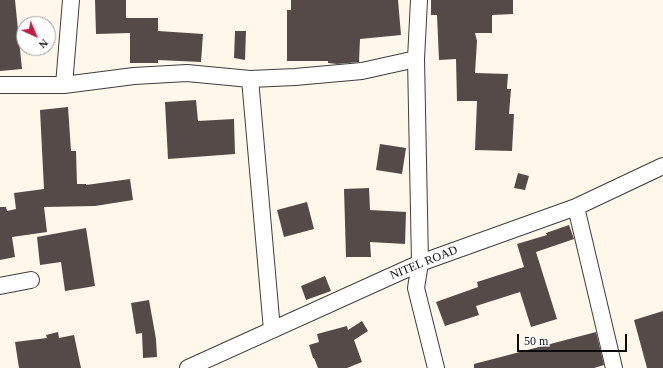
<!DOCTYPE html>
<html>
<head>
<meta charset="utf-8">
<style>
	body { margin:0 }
	#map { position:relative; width:663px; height:368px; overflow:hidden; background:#fff7ea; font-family:"Times New Roman",serif }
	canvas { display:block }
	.north { position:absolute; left:16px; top:16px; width:40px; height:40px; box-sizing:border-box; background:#fff; border:1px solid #9d9d9d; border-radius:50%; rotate:136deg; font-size:11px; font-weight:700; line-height:16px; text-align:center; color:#0b0b0b }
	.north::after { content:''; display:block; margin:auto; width:14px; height:18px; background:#c31c44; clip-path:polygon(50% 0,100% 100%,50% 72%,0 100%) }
	.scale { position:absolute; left:517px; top:334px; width:110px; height:18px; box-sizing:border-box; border:2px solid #0b0b0b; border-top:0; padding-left:5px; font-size:12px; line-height:14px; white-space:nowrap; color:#0b0b0b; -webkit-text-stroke:3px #fff; paint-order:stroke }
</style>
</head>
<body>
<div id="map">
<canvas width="663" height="368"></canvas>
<div class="north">N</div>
<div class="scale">50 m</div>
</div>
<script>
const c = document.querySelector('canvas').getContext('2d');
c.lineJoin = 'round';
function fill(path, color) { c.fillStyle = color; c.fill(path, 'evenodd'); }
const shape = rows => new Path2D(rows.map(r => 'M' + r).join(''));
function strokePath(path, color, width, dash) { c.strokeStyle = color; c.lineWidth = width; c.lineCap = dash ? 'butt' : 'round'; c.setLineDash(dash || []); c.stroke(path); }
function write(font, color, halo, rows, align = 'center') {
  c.font = font + ' "Times New Roman",serif'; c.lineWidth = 4; c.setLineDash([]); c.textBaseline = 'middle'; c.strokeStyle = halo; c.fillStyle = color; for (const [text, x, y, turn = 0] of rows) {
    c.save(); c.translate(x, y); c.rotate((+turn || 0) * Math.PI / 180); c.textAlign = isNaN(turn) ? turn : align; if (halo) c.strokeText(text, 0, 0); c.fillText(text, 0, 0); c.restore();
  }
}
fill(shape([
	[0,0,15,0,22,69,0,71],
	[95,0,126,0,126,18,158,18,158,31,203,34,201,62,158,60,158,63,130,63,130,33,96,34],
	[291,0,398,0,401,35,360,39,359,62,337,64,328,63,328,61,287,61,287,10,291,10],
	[431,0,513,0,513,14,492,15,492,33,475,33,477,41,475,73,508,74,507,89,511,89,509,114,514,114,512,151,475,150,477,101,457,101,456,59,439,60,437,15,431,15],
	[235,31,246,31,245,60,234,58],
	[196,100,198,121,234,119,235,154,168,159,165,102],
	[68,107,71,151,76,151,77,184,86,184,86,185,130,179,133,200,95,206,44,207,47,232,12,237,15,257,0,260,0,207,6,207,7,211,16,209,14,193,44,189,40,110],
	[380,144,406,148,402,174,376,170],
	[518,173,529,176,525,190,514,188],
	[369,188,370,210,406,212,405,244,370,242,371,257,346,257,344,189],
	[307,202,314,229,284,237,277,210],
	[569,225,574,239,536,252,557,319,531,327,520,292,476,306,479,315,445,326,436,302,478,287,477,282,524,267,517,244,547,235,546,233],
	[86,228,95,286,65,291,61,262,40,265,37,237],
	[325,276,331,291,306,300,301,286],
	[149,300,156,339,157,357,143,358,142,333,136,334,131,303],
	[663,311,663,368,647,368,634,320],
	[362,321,368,331,354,340,362,362,347,368,318,368,314,358,313,358,309,345,319,342,317,334,347,326,348,330],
	[58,332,59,338,74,335,81,368,19,368,15,342,47,338,46,335],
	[596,332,604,365,594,368,474,368,474,364]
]), '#554a47');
const street = shape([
	[419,0,416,59,420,263,416,288,436,368],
	[250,79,272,330],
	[0,85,64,85,134,76,187,73,250,79,295,77,362,71,416,59],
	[64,85,71,0],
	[576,207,614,368],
	[0,286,31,280],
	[188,368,420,263,576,207,663,166]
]);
strokePath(street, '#3e3e3e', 18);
strokePath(street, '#fff', 16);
write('12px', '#0b0b0b', '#fff', [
	["NITEL ROAD",424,263,-22]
]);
</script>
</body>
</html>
